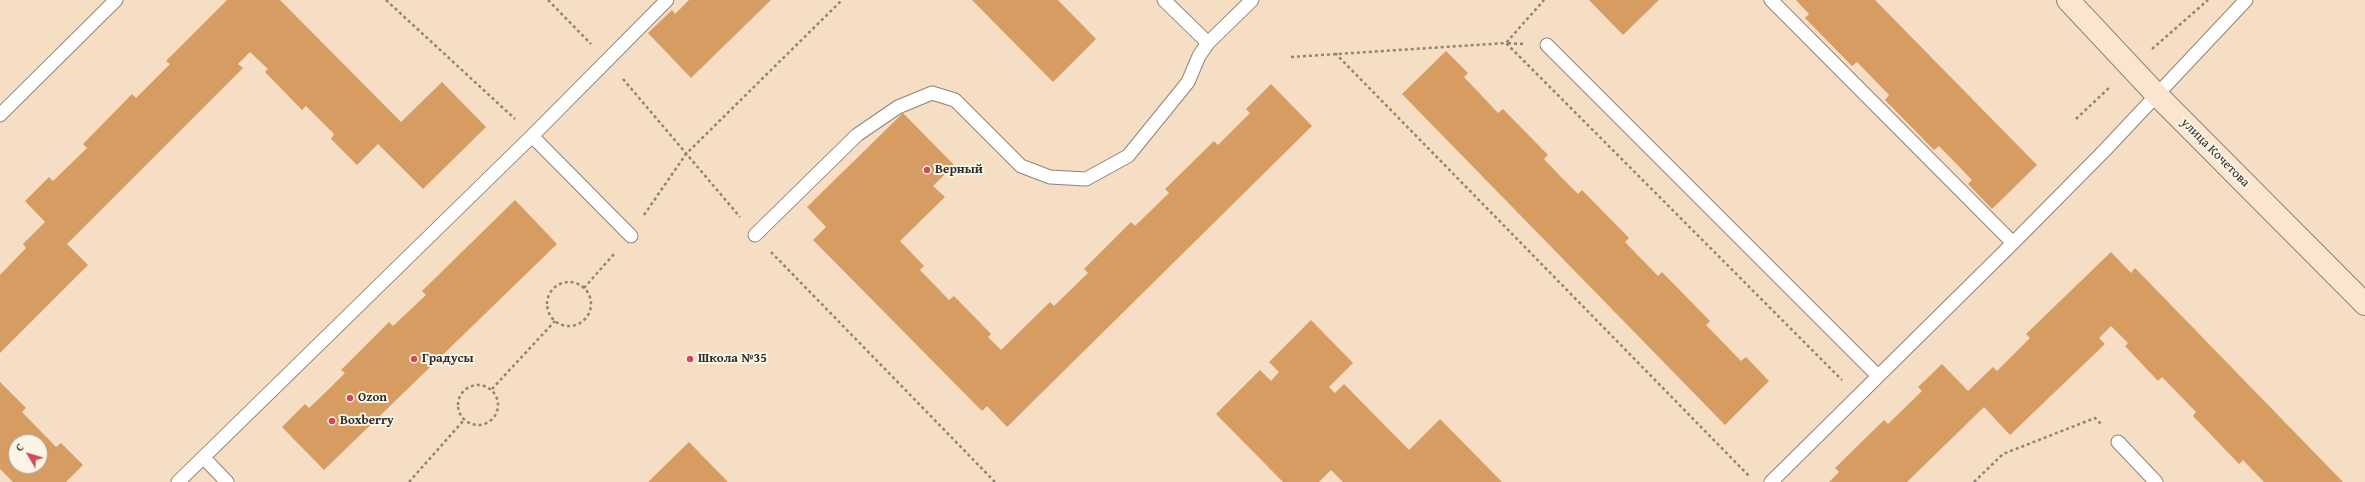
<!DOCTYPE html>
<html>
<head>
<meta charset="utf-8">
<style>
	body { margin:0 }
	#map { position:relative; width:2365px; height:482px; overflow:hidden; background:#f5dec3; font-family:"Gentium Book Plus",serif }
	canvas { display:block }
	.north { position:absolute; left:8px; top:434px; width:40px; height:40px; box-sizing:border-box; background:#fcf5e5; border:1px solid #a8a49b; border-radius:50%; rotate:308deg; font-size:11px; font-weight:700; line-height:16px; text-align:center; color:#2b2b2b }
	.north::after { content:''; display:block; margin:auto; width:14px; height:18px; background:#d1495b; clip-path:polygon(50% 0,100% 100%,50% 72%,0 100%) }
</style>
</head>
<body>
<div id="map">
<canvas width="2365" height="482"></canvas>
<div class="north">С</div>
</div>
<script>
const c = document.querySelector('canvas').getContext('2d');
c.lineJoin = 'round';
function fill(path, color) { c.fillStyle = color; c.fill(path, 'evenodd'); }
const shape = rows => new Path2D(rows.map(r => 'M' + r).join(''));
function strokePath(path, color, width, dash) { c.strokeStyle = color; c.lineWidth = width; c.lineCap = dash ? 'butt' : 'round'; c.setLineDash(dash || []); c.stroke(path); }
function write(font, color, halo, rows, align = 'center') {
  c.font = font + ' "Gentium Book Plus",serif'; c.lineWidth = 4; c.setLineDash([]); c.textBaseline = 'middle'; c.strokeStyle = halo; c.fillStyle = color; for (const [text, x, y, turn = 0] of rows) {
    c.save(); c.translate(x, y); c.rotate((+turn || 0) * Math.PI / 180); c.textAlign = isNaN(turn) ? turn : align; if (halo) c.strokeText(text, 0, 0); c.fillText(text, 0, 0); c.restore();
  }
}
fill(shape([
	[227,0,280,0,401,122,442,82,486,127,423,189,378,144,357,165,331,139,334,134,306,106,302,110,265,72,268,69,250,52,238,64,243,68,67,244,88,265,0,353,0,275,26,248,23,244,45,222,25,201,49,177,53,181,87,148,83,144,132,94,136,98,170,64,166,61],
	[689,0,771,0,691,78,648,33,672,10,675,14],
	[972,0,1058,0,1096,39,1053,82],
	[1589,0,1659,0,1623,35],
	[1796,0,1875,0,2037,165,1992,209,1968,184,1972,180,1939,146,1934,150,1885,100,1889,95,1857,62,1852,66,1805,18,1809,14],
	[1446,51,1468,73,1464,77,1498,113,1503,109,1548,155,1544,159,1561,177,1578,194,1582,190,1629,238,1625,242,1658,276,1662,272,1710,321,1706,325,1741,361,1746,357,1769,381,1725,425,1402,94],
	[1271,84,1312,126,1007,427,987,406,982,411,813,240,826,227,807,207,903,113,954,165,933,186,945,197,900,241,924,266,920,270,949,300,954,296,991,334,988,337,1001,350,1050,302,1054,306,1088,273,1084,269,1131,222,1135,226,1169,193,1165,189,1214,141,1218,145,1250,113,1246,109],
	[515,200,557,244,324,470,282,427,305,404,309,408,327,391,345,373,341,370,389,322,393,326,426,295,422,291],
	[2111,252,2131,273,2135,268,2343,482,2264,482,2243,460,2239,464,2193,416,2196,412,2162,377,2158,381,2125,346,2128,343,2111,326,2099,338,2105,344,2010,435,1984,407,1907,482,1829,482,1839,472,1835,468,1884,420,1888,424,1922,391,1918,387,1942,364,1968,391,1993,367,1997,371,2030,338,2026,334],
	[1311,320,1353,363,1329,387,1335,393,1344,384,1409,450,1440,419,1502,482,1343,482,1331,470,1319,482,1283,482,1216,414,1260,370,1271,381,1279,372,1269,362],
	[0,382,26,408,22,412,56,447,61,443,83,465,66,482,13,482,0,469],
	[16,442,40,442,40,466,16,466],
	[689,442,728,482,648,482]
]), '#d69c62');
const lane = shape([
	[1164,0,1208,43,1252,0],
	[1771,0,2013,243],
	[1547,45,1878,376],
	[0,115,116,0],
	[532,136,631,236],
	[755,235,857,135,898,107,932,93,955,100,1021,166,1050,177,1086,179,1128,156,1188,82,1199,56,1208,43],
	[2118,442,2156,482],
	[204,458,227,482],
	[178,482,532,136,667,0],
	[1771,482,2013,243,2105,150,2246,0]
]);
const secondary = shape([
	[2068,0,2156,94,2365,304]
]);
strokePath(lane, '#908477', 15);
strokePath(secondary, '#908477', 24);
strokePath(shape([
	[386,0,515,119],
	[548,0,591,44],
	[1523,44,1506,43,1544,0],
	[2152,49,2208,0],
	[1335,53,1749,476],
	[1291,57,1506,43,1842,380],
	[623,79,740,217],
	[2076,119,2111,86],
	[644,215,686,154,842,0],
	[771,252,995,482],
	'547 304a22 22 0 1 1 44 0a22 22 0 1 1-44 0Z',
	[584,288,614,254],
	'458 405a20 20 0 1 1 40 0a20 20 0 1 1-40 0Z',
	[492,389,555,321],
	[409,482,464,420],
	[1974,482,2003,454,2095,418,2102,425]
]), '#908477', 2.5, [3, 3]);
strokePath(lane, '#fff', 13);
strokePath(secondary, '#fbe5cf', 22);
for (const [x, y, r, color] of [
	[927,170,4,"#d1495b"],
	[414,359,4,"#d1495b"],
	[690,359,4,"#d1495b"],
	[350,398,4,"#d1495b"],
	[332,421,4,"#d1495b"]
]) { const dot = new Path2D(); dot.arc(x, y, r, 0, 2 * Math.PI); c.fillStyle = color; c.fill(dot); strokePath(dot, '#fcf5e5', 1.5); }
write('13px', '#2b2b2b', '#fcf5e5', [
	["улица Кочетова",2215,153,45]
]);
write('bold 13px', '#2b2b2b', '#fcf5e5', [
	["Верный",935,170],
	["Градусы",422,359],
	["Школа №35",698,359],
	["Ozon",358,398],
	["Boxberry",340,421]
], 'left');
</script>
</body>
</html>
